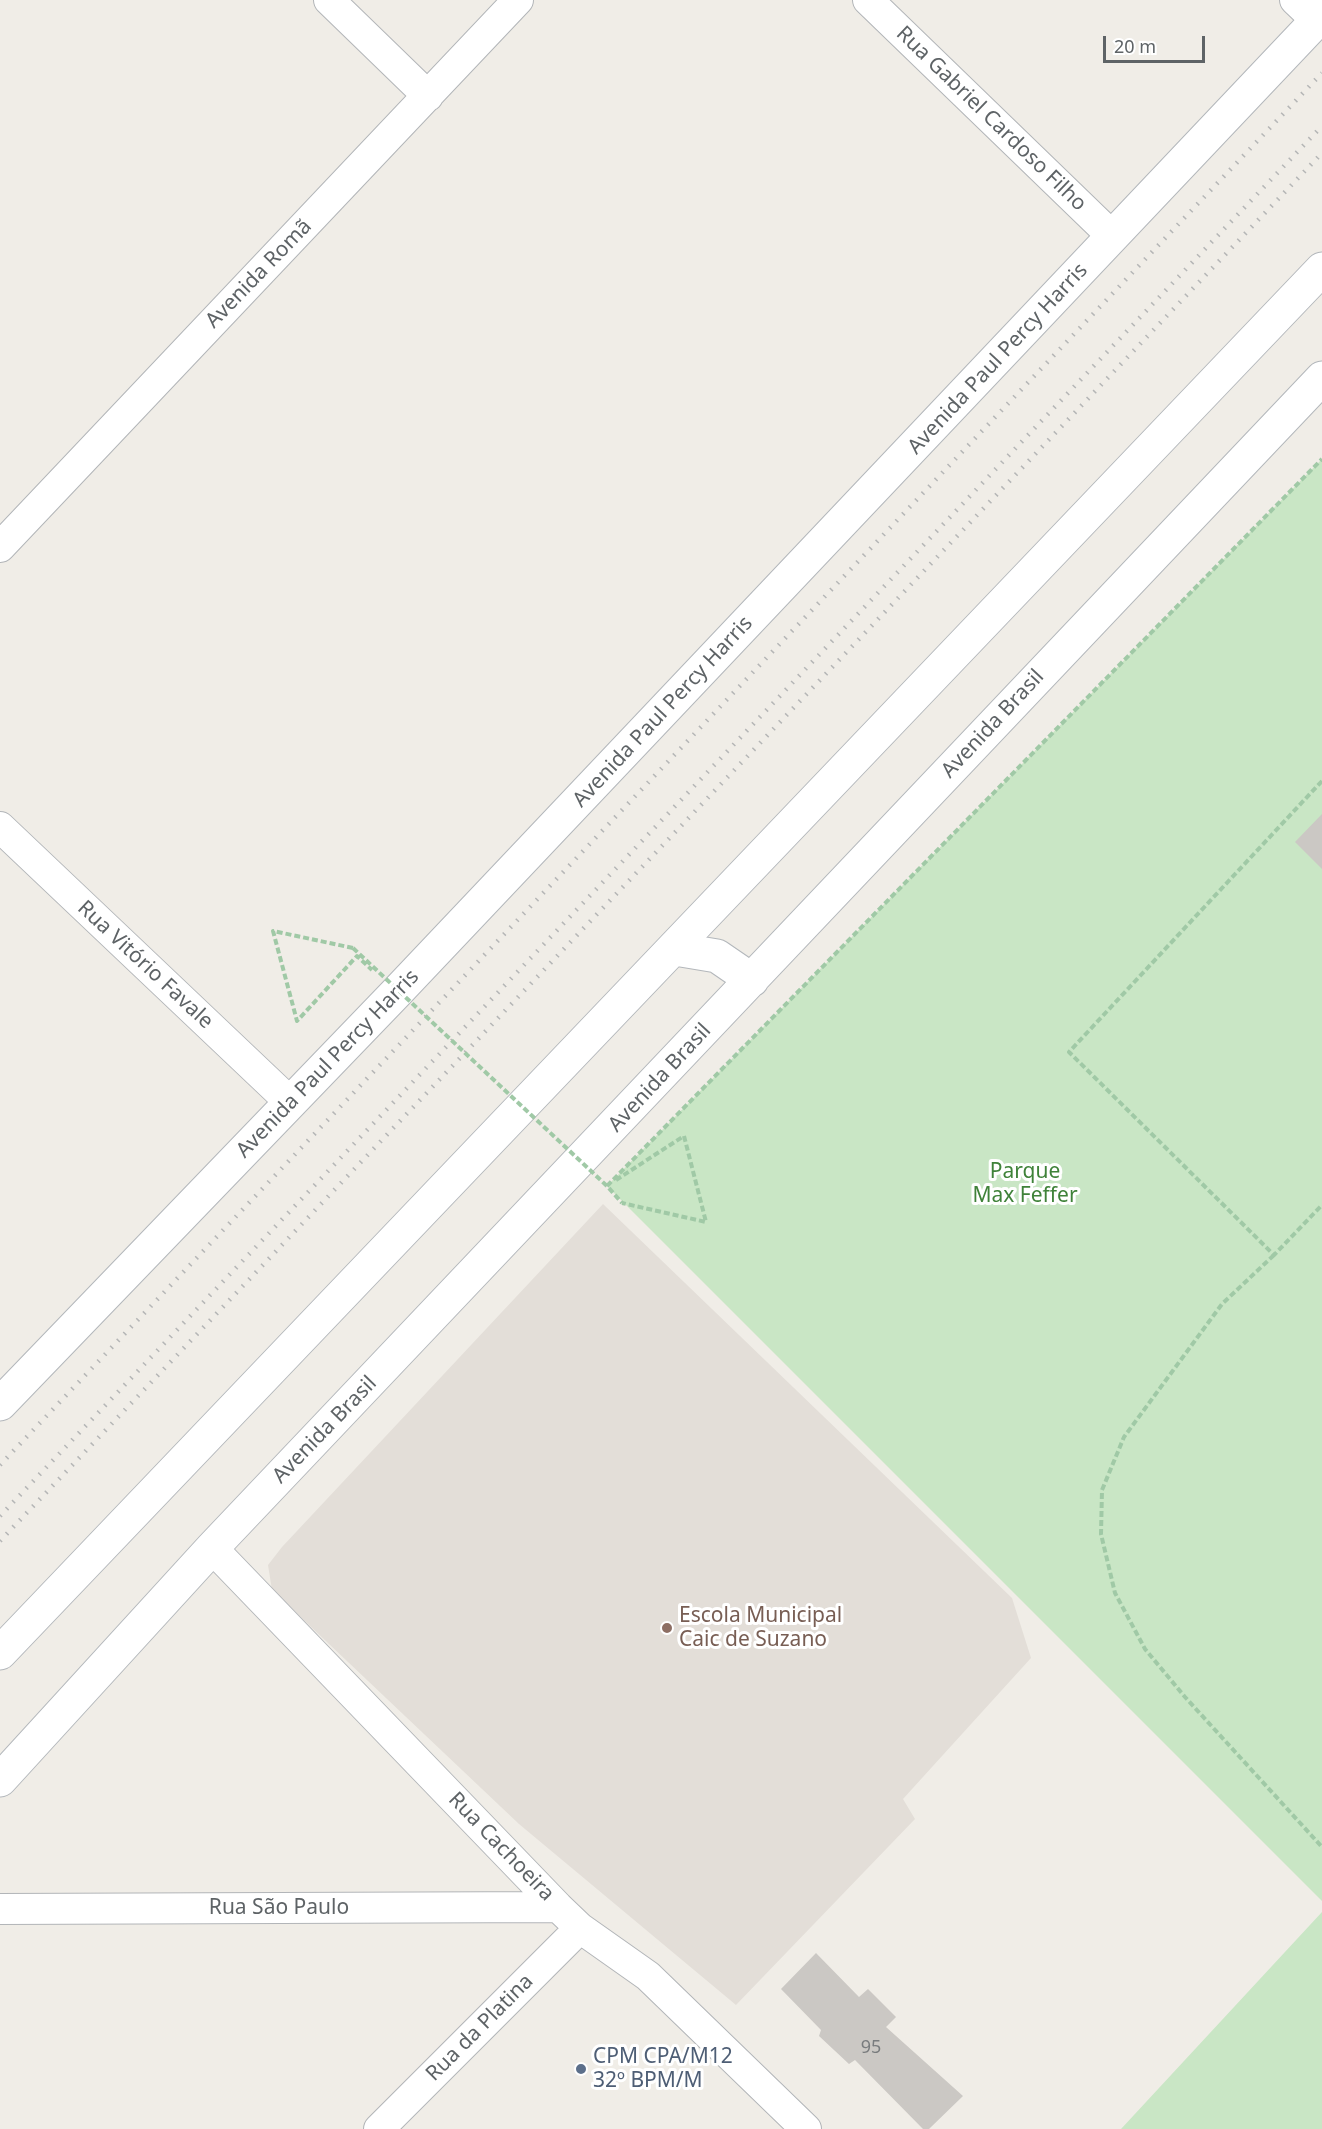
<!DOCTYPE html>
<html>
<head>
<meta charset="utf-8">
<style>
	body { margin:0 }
	#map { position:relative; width:1322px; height:2129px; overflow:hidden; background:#f0ede7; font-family:"Noto Sans",sans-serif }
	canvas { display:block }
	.scale { position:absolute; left:1103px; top:36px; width:102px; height:27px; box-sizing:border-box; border:3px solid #5e6366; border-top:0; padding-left:8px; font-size:18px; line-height:21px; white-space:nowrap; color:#5e6366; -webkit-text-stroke:4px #fff; paint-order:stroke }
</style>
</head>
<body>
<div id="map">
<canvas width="1322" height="2129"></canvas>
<div class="scale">20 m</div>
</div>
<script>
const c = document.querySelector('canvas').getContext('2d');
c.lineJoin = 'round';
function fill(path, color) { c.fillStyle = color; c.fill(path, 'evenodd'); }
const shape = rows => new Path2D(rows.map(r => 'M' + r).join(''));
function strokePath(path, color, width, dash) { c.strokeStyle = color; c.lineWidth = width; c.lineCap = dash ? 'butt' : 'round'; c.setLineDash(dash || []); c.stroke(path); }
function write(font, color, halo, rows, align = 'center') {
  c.font = font + ' "Noto Sans",sans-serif'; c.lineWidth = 6; c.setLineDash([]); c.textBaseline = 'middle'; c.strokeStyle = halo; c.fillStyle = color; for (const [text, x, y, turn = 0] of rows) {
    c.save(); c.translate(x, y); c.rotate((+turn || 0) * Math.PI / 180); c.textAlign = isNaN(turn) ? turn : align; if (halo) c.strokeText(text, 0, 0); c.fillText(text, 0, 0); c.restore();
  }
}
fill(shape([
	[603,1204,1012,1598,1031,1658,903,1799,915,1819,736,2005,519,1824,272,1590,268,1565,282,1547]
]), '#e3ded8');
fill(shape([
	[1322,459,1322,1901,607,1186],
	[1322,1912,1322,2129,1121,2129]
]), '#c9e6c5');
fill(shape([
	[1322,814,1322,869,1295,842],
	[816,1953,859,1997,868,1989,896,2017,886,2027,963,2096,929,2129,923,2129,855,2060,849,2064,819,2036,821,2030,781,1989]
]), '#cbc8c4');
const street = shape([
	[329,0,428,96],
	[868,0,1113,237],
	[1295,0,1317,21],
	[0,547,518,0],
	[0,827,291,1103],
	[212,1548,558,1907,580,1928,648,1976,806,2129],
	[0,1909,558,1907],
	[379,2129,580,1928]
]);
const secondary = shape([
	[675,949,717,956,752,980],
	[0,1404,396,993,1322,15],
	[0,1653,1322,269],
	[0,1780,212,1548,1322,378]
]);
strokePath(street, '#b2b5b8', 32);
strokePath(secondary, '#b3b7bb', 35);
strokePath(shape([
	[1322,781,1069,1052,1274,1255,1322,1205],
	[353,948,273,931,297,1021,357,956,372,970],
	[616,1180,684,1136,706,1222,622,1203],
	[607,1186,1322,459],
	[1274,1255,1222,1304,1124,1437,1102,1490,1101,1534,1115,1593,1145,1649,1185,1697,1322,1847]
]), '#a0c9a6', 4, [6, 3]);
strokePath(street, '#fff', 30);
strokePath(secondary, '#fff', 33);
strokePath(shape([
	[0,1465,1322,73],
	[0,1516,1322,126],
	[0,1541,1322,153]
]), '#b5b6b6', 4.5, [1.5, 8]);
strokePath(shape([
	[353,948,607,1186,622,1203]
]), '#a0c9a6', 4, [6, 3]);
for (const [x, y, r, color] of [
	[667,1628,6,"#8d6e63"],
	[581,2069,6,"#5c6f8a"]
]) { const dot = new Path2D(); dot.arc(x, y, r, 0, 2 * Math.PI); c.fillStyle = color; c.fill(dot); strokePath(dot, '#fff', 2); }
write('18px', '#797c7e', null, [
	["95",871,2048]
]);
write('21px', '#5e6366', '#fff', [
	["Rua Gabriel Cardoso Filho",991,119,44],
	["Avenida Romã",259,274,-46],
	["Avenida Paul Percy Harris",998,359,-47],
	["Avenida Paul Percy Harris",663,712,-47],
	["Avenida Brasil",993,724,-47],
	["Rua Vitório Favale",145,965,43],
	["Avenida Paul Percy Harris",328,1064,-46],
	["Avenida Brasil",660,1078,-47],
	["Avenida Brasil",325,1430,-46],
	["Rua Cachoeira",501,1847,46],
	["Rua São Paulo",279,1908],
	["Rua da Platina",480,2028,-45]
]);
write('21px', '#3f8239', '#fff', [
	["Parque",1025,1172],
	["Max Feffer",1025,1196]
]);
write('21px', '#785e54', '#fff', [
	["Escola Municipal",679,1616],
	["Caic de Suzano",679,1640]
], 'left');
write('21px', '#4e5e75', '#fff', [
	["CPM CPA/M12",593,2057],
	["32º BPM/M",593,2081]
], 'left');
</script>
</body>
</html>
